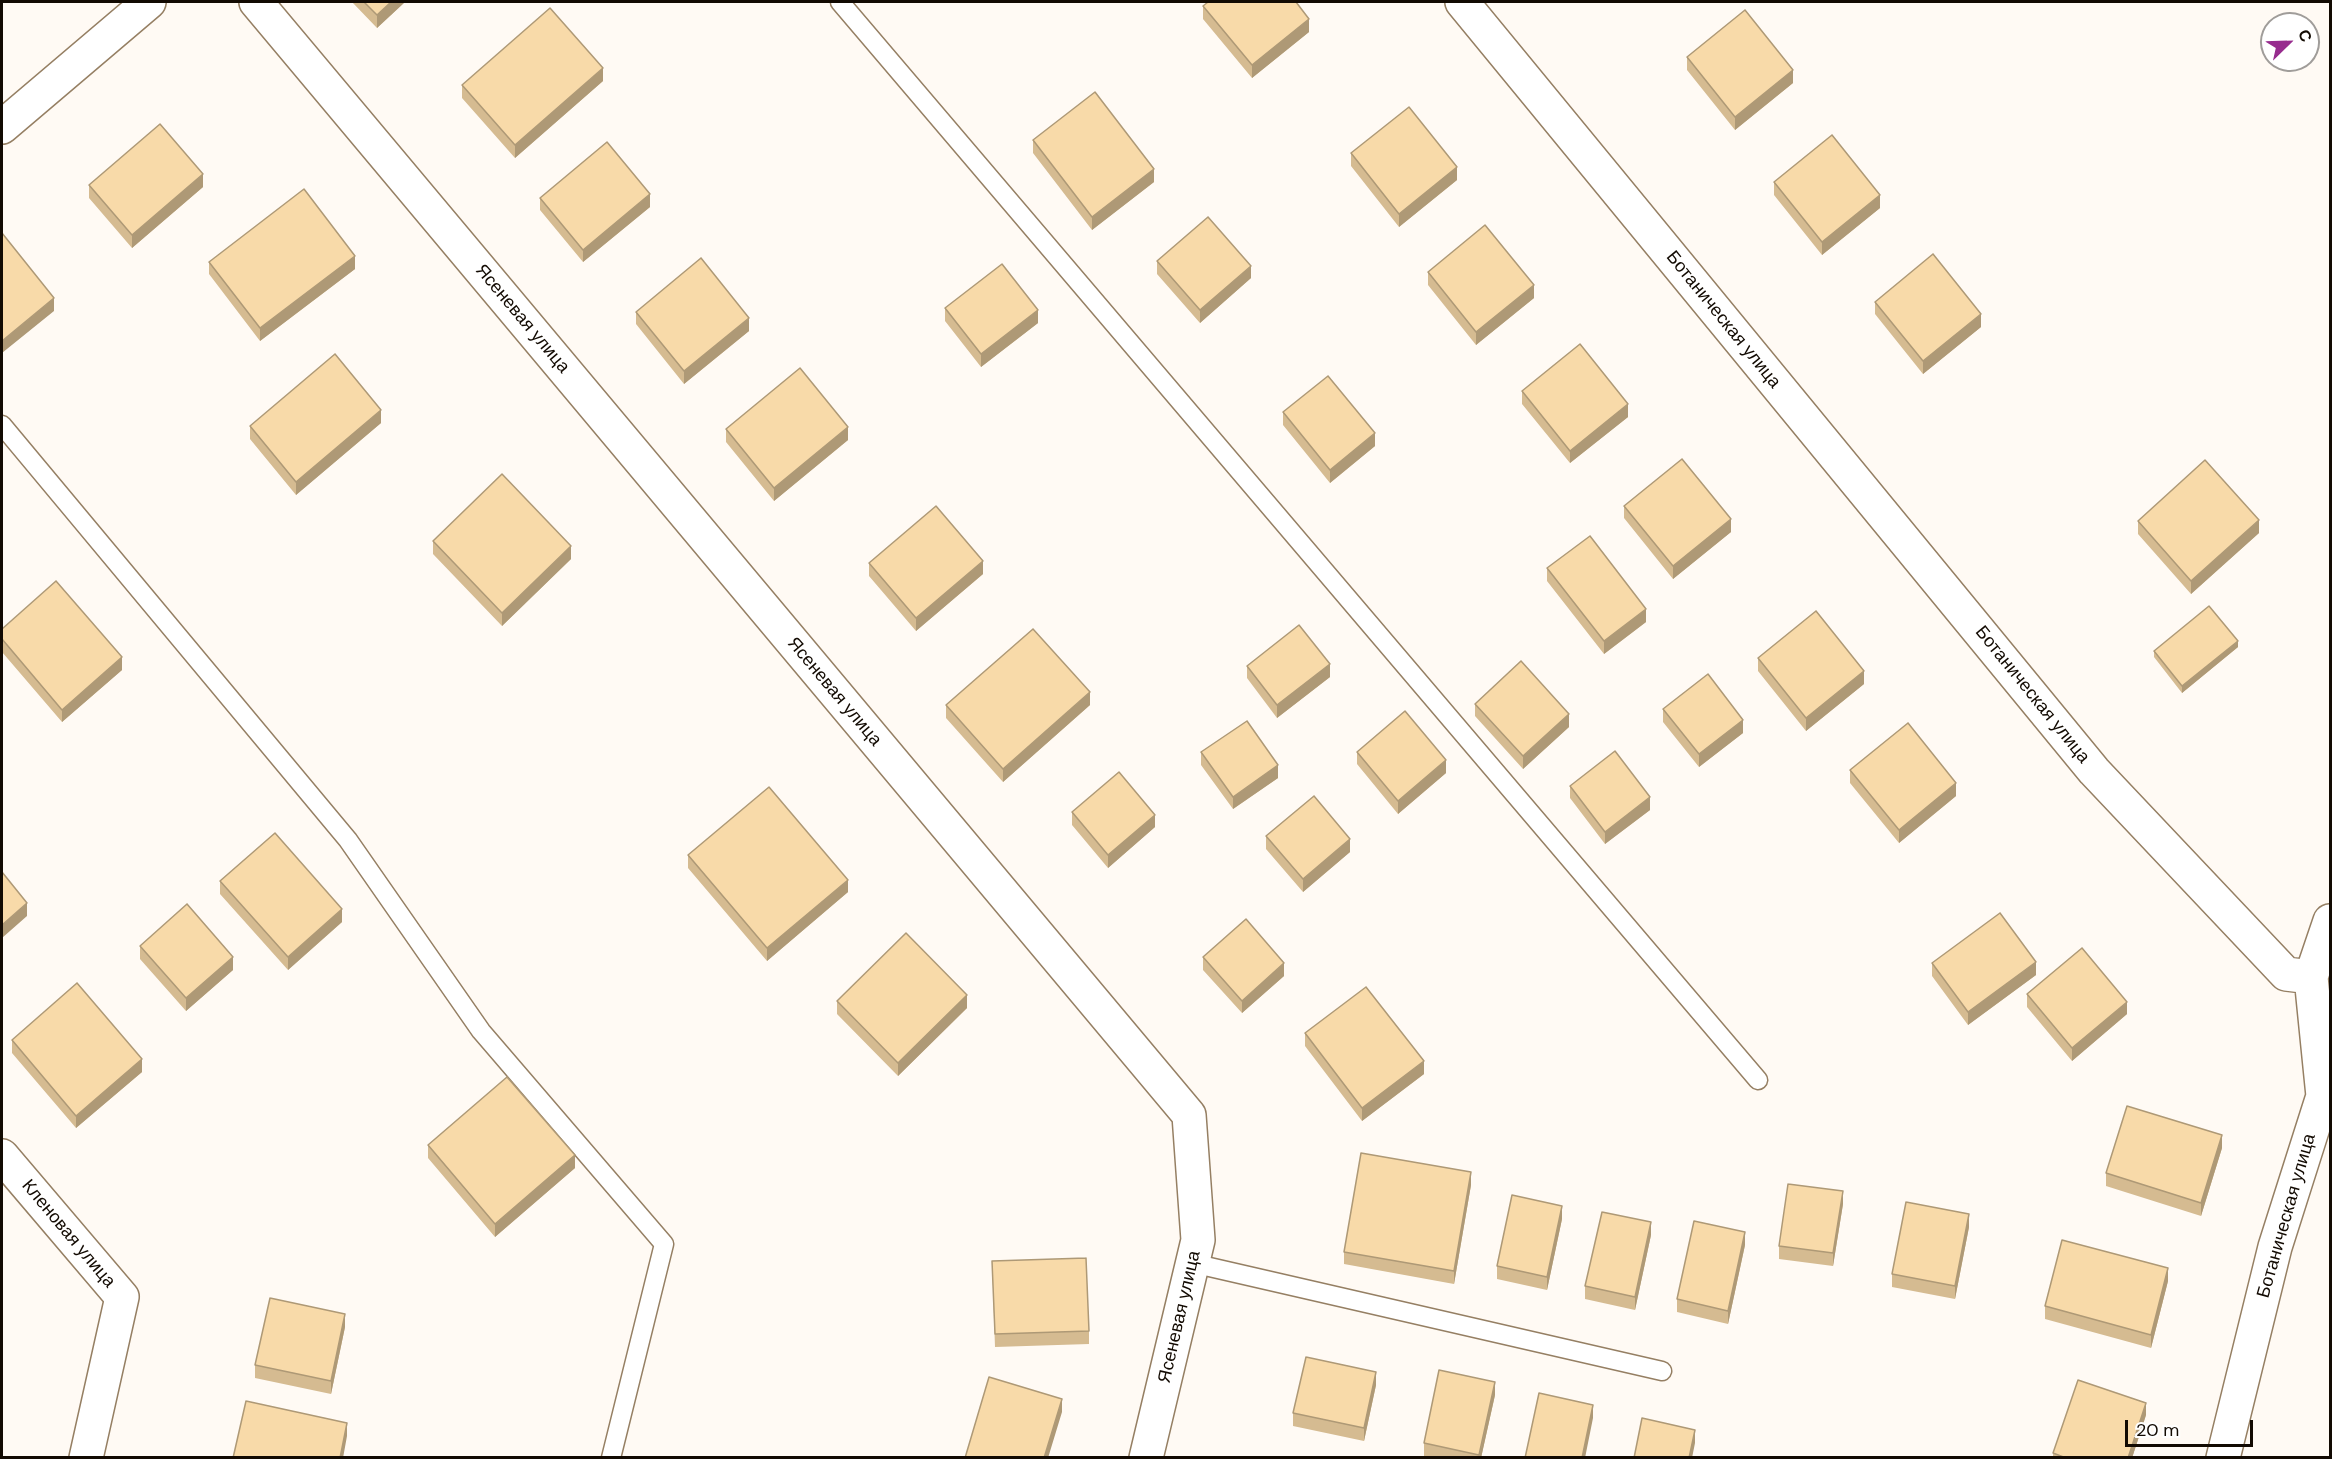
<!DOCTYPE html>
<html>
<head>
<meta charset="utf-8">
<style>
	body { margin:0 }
	#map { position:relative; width:2332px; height:1459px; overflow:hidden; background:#fffaf4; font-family:"DM Sans",sans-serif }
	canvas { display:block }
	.frame { position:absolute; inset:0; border:3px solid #120a02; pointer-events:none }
	.north { position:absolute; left:2260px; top:12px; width:60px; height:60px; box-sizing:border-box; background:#fff; border:2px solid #a09d9a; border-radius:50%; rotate:67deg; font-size:16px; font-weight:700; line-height:24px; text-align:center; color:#120a02 }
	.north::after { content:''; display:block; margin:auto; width:21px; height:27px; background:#972c8e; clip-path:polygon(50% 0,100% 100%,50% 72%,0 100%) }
	.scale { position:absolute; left:2125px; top:1420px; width:128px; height:27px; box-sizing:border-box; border:3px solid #120a02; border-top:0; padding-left:8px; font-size:18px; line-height:21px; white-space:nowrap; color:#120a02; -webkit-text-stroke:4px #fff; paint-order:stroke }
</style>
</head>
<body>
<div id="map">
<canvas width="2332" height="1459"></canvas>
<div class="frame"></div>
<div class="north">С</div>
<div class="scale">20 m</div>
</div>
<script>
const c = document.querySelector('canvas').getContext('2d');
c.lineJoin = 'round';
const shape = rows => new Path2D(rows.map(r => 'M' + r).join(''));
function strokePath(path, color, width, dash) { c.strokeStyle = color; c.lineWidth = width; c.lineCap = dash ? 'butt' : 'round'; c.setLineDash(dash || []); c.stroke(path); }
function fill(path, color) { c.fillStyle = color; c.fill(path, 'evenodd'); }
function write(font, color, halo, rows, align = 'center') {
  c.font = font + ' "DM Sans",sans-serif'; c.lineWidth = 5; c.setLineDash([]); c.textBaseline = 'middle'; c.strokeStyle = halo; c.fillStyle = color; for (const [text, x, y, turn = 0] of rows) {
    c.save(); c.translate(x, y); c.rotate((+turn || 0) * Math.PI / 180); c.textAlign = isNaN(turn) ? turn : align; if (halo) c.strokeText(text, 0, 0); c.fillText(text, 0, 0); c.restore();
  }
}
const service = shape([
	[840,2,1758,1080],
	[2,425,348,840,481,1031,664,1244,611,1458],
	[1192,1263,1662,1371]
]);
const minor = shape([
	[256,2,1189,1115,1198,1240,1146,1458],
	[1462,2,2094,771,2286,974,2311,977,2323,1096,2275,1247,2223,1458],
	[2,127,149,2],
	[2311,977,2330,921],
	[2,1156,122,1297,86,1458]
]);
strokePath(service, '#957f63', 21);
strokePath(minor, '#957f63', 36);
strokePath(service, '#fff', 18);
strokePath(minor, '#fff', 33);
fill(shape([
	[352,2,405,2,377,28],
	[1203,6,1309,32,1252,78,1203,19],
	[1687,57,1793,83,1735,130,1687,70],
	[603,81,515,158,462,98,462,85],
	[1033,140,1154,182,1092,230,1033,153],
	[1351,153,1457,180,1399,227,1351,166],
	[1774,182,1880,208,1822,255,1774,195],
	[89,185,203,187,132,248,89,198],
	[540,198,650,207,583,262,540,210],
	[1157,261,1251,278,1200,323,1157,274],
	[209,262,355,269,260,341,209,274],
	[1428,272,1534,298,1476,345,1428,285],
	[1875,302,1981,327,1923,374,1875,314],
	[945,308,1038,323,981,367,945,321],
	[636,312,749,331,684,384,636,324],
	[1522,391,1628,417,1570,463,1522,404],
	[1283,412,1375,446,1330,483,1283,425],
	[381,423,296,495,250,439,250,426],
	[726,429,848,440,774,501,726,442],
	[1624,506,1731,532,1673,579,1624,518],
	[2138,521,2259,533,2191,594,2138,534],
	[433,541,571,559,502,626,433,554],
	[869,563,983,574,916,631,869,576],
	[1547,568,1646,622,1604,654,1547,581],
	[2,629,122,670,62,722,2,652],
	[2238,647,2182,693,2154,657,2154,651],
	[1758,658,1864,684,1806,731,1758,671],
	[1247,666,1330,677,1277,718,1247,678],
	[1475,704,1569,727,1523,769,1475,716],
	[946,705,1090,705,1003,782,946,718],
	[1663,709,1743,733,1699,767,1663,722],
	[1201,752,1278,778,1233,809,1201,765],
	[1357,752,1446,773,1398,814,1357,764],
	[1850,770,1956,796,1899,843,1850,783],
	[1570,786,1650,810,1605,844,1570,798],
	[1072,812,1155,827,1108,868,1072,825],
	[1266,836,1350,852,1303,892,1266,849],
	[688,855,848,892,767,961,688,868],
	[220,881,342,922,288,970,220,894],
	[140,946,233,970,186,1011,140,959],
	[1203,957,1284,976,1242,1013,1203,970],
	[1932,963,2036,975,1968,1025,1932,976],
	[2027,994,2127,1014,2072,1061,2027,1007],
	[837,1001,967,1008,898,1076,837,1014],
	[1305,1033,1424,1074,1362,1121,1305,1046],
	[12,1040,142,1072,76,1128,12,1053],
	[428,1145,575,1168,495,1237,428,1158],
	[2222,1148,2201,1216,2106,1186,2106,1173],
	[1471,1185,1454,1284,1344,1264,1344,1252],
	[1843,1204,1833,1266,1779,1259,1779,1246],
	[1562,1219,1547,1290,1497,1279,1497,1266],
	[1969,1227,1955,1299,1892,1287,1892,1274],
	[1651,1235,1635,1310,1585,1299,1585,1286],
	[1745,1245,1728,1324,1677,1312,1677,1299],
	[992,1261,1089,1331,1089,1344,995,1347],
	[2168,1281,2151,1348,2045,1319,2045,1306],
	[345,1327,331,1394,255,1378,255,1365],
	[1376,1385,1364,1441,1293,1426,1293,1413],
	[1495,1395,1481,1458,1431,1458,1424,1456,1424,1443],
	[2146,1415,2132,1458,2053,1458,2053,1453]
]), '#d5bb91');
fill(shape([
	[391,2,405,2,377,28,377,15],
	[1309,19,1309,32,1252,78,1252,65],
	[603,68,603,81,515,158,515,145],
	[1793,70,1793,83,1735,130,1735,117],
	[1457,167,1457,180,1399,227,1399,214],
	[1154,169,1154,182,1092,230,1092,217],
	[203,174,203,187,132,248,132,235],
	[650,194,650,207,583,262,583,250],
	[1880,195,1880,208,1822,255,1822,242],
	[355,256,355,269,260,341,260,328],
	[1251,266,1251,278,1200,323,1200,310],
	[1534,285,1534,298,1476,345,1476,332],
	[54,298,54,311,2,353,2,341],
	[1038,310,1038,323,981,367,981,354],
	[1981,314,1981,327,1923,374,1923,361],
	[749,318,749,331,684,384,684,371],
	[1628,404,1628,417,1570,463,1570,451],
	[381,410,381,423,296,495,296,482],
	[848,427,848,440,774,501,774,488],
	[1375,433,1375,446,1330,483,1330,470],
	[1731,519,1731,532,1673,579,1673,566],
	[2259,520,2259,533,2191,594,2191,581],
	[571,546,571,559,502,626,502,613],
	[983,561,983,574,916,631,916,618],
	[1646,609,1646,622,1604,654,1604,641],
	[2238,641,2238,647,2182,693,2182,686],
	[122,657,122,670,62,722,62,710],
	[1330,664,1330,677,1277,718,1277,705],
	[1864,671,1864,684,1806,731,1806,718],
	[1090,692,1090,705,1003,782,1003,769],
	[1569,714,1569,727,1523,769,1523,756],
	[1743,720,1743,733,1699,767,1699,754],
	[1446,760,1446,773,1398,814,1398,801],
	[1278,765,1278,778,1233,809,1233,797],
	[1956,783,1956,796,1899,843,1899,830],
	[1650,797,1650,810,1605,844,1605,832],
	[1155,815,1155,827,1108,868,1108,855],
	[1350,839,1350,852,1303,892,1303,879],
	[848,880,848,892,767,961,767,948],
	[27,903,27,916,2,938,2,925],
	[342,909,342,922,288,970,288,957],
	[233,957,233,970,186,1011,186,998],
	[2036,962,2036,975,1968,1025,1968,1012],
	[1284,963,1284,976,1242,1013,1242,1001],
	[967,995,967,1008,898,1076,898,1063],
	[2127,1002,2127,1014,2072,1061,2072,1048],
	[142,1059,142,1072,76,1128,76,1116],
	[1424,1061,1424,1074,1362,1121,1362,1108],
	[2222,1135,2222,1148,2201,1216,2201,1203],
	[575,1155,575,1168,495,1237,495,1224],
	[1471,1172,1471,1185,1454,1284,1454,1271],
	[1843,1191,1843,1204,1833,1266,1833,1253],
	[1562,1206,1562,1219,1547,1290,1547,1277],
	[1969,1214,1969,1227,1955,1299,1955,1286],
	[1651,1222,1651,1235,1635,1310,1635,1297],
	[1745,1232,1745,1245,1728,1324,1728,1311],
	[2168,1268,2168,1281,2151,1348,2151,1335],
	[345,1314,345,1327,331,1394,331,1381],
	[1376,1372,1376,1385,1364,1441,1364,1428],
	[1495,1382,1495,1395,1481,1458,1479,1458],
	[1062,1399,1062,1412,1048,1458,1044,1458],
	[2146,1403,2146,1415,2132,1458,2128,1458],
	[1593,1405,1593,1418,1585,1458,1582,1458],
	[347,1423,347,1436,343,1458,340,1458],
	[1695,1430,1695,1443,1692,1458,1689,1458]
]), '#ae9976');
const building = shape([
	[364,2,391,2,377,15,364,2],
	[1208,2,1296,2,1309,19,1252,65,1203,6,1208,2],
	[550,8,603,68,515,145,462,85,550,8],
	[1745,10,1793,70,1735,117,1687,57,1745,10],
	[1095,92,1154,169,1092,217,1033,140,1095,92],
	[1409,107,1457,167,1399,214,1351,153,1409,107],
	[160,124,203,174,132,235,89,185,160,124],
	[1832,135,1880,195,1822,242,1774,182,1832,135],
	[607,142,650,194,583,250,540,198,607,142],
	[304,189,355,256,260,328,209,262,304,189],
	[1208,217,1251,266,1200,310,1157,261,1208,217],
	[1485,225,1534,285,1476,332,1428,272,1485,225],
	[2,233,54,298,2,341,2,233],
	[1933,254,1981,314,1923,361,1875,302,1933,254],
	[701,258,749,318,684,371,636,312,701,258],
	[1002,264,1038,310,981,354,945,308,1002,264],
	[1580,344,1628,404,1570,451,1522,391,1580,344],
	[335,354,381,410,296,482,250,426,335,354],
	[800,368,848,427,774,488,726,429,800,368],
	[1328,376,1375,433,1330,470,1283,412,1328,376],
	[1682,459,1731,519,1673,566,1624,506,1682,459],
	[2205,460,2259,520,2191,581,2138,521,2205,460],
	[502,474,571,546,502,613,433,541,502,474],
	[936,506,983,561,916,618,869,563,936,506],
	[1590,536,1646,609,1604,641,1547,568,1590,536],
	[56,581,122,657,62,710,2,639,2,629,56,581],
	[2209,606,2238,641,2182,686,2154,651,2209,606],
	[1816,611,1864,671,1806,718,1758,658,1816,611],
	[1299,625,1330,664,1277,705,1247,666,1299,625],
	[1033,629,1090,692,1003,769,946,705,1033,629],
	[1521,661,1569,714,1523,756,1475,704,1521,661],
	[1708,674,1743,720,1699,754,1663,709,1708,674],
	[1405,711,1446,760,1398,801,1357,752,1405,711],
	[1247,721,1278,765,1233,797,1201,752,1247,721],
	[1908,723,1956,783,1899,830,1850,770,1908,723],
	[1615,751,1650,797,1605,832,1570,786,1615,751],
	[1119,772,1155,815,1108,855,1072,812,1119,772],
	[769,787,848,880,767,948,688,855,769,787],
	[1314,796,1350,839,1303,879,1266,836,1314,796],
	[275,833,342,909,288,957,220,881,275,833],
	[2,872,27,903,2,925,2,872],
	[187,904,233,957,186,998,140,946,187,904],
	[2000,913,2036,962,1968,1012,1932,963,2000,913],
	[1246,919,1284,963,1242,1001,1203,957,1246,919],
	[906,933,967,995,898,1063,837,1001,906,933],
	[2082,948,2127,1002,2072,1048,2027,994,2082,948],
	[77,983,142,1059,76,1116,12,1040,77,983],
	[1366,987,1424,1061,1362,1108,1305,1033,1366,987],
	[507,1077,575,1155,495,1224,428,1145,507,1077],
	[2127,1106,2222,1135,2201,1203,2106,1173,2127,1106],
	[1361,1153,1471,1172,1454,1271,1344,1252,1361,1153],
	[1788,1184,1843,1191,1833,1253,1779,1246,1788,1184],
	[1512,1195,1562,1206,1547,1277,1497,1266,1512,1195],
	[1906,1202,1969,1214,1955,1286,1892,1274,1906,1202],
	[1602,1212,1651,1222,1635,1297,1585,1286,1602,1212],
	[1694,1221,1745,1232,1728,1311,1677,1299,1694,1221],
	[2062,1240,2168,1268,2151,1335,2045,1306,2062,1240],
	[1086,1258,1089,1331,995,1334,992,1261,1086,1258],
	[270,1298,345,1314,331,1381,255,1365,270,1298],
	[1306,1357,1376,1372,1364,1428,1293,1413,1306,1357],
	[1439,1370,1495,1382,1479,1455,1424,1443,1439,1370],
	[989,1377,1062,1399,1044,1458,965,1458,989,1377],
	[2078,1380,2146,1403,2128,1458,2066,1458,2053,1453,2078,1380],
	[1539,1393,1593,1405,1582,1458,1525,1458,1539,1393],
	[246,1401,347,1423,340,1458,233,1458,246,1401],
	[1642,1418,1695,1430,1689,1458,1634,1458,1642,1418]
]);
fill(building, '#f8daa9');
strokePath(building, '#ae9976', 1.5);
write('18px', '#120a02', '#fff', [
	["Ясеневая улица",522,319,50],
	["Ботаническая улица",1723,320,51],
	["Ясеневая улица",834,692,50],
	["Ботаническая улица",2032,695,51],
	["Ботаническая улица",2287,1216,-74],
	["Кленовая улица",68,1234,50],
	["Ясеневая улица",1180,1317,-77]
]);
</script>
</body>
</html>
